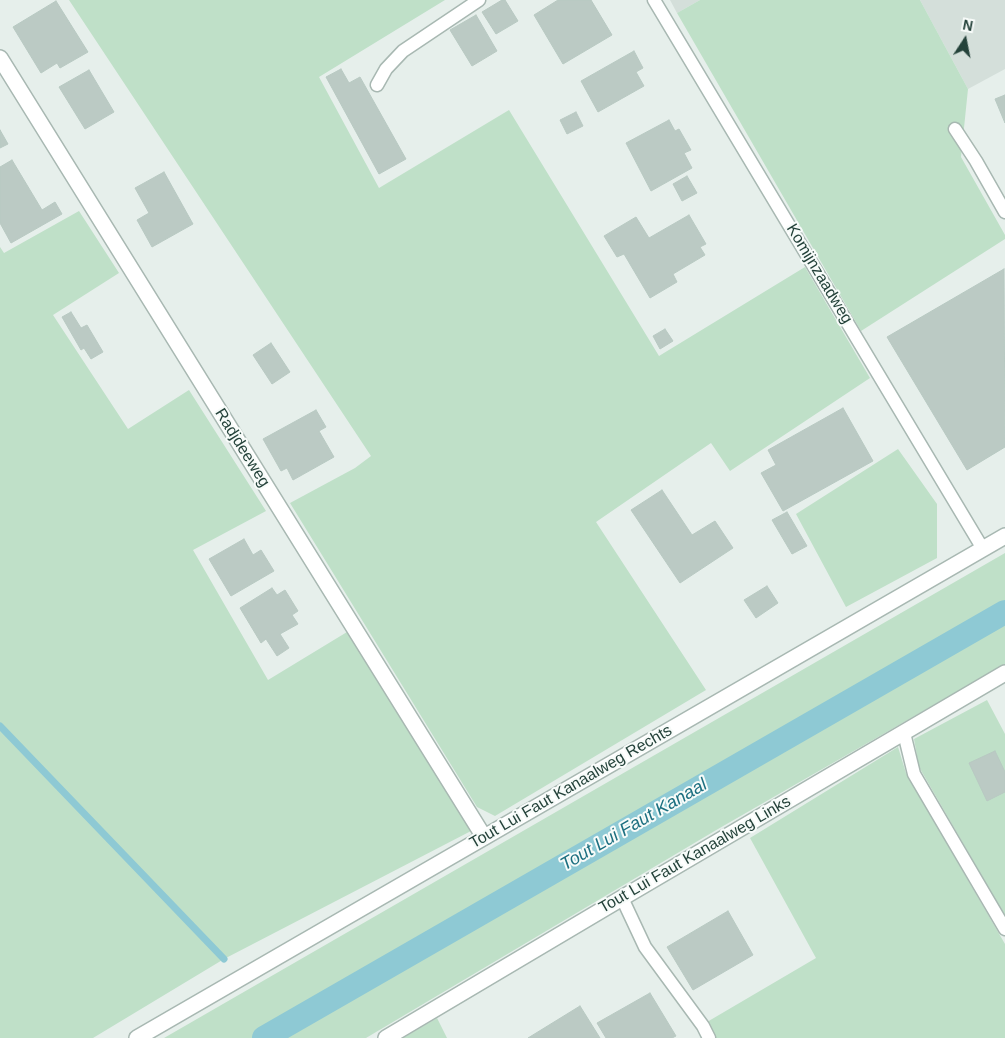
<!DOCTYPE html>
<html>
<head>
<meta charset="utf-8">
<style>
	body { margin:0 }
	#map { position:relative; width:1005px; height:1038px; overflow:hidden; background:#e6efeb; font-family:Arial,sans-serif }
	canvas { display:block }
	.north { position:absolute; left:940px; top:15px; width:50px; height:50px; -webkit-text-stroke:4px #f7fbf9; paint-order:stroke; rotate:11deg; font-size:14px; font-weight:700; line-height:20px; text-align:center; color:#24423a }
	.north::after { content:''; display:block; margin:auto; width:18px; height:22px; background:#24423a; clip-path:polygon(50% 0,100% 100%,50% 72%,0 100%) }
</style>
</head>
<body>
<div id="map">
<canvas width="1005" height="1038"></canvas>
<div class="north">N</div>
</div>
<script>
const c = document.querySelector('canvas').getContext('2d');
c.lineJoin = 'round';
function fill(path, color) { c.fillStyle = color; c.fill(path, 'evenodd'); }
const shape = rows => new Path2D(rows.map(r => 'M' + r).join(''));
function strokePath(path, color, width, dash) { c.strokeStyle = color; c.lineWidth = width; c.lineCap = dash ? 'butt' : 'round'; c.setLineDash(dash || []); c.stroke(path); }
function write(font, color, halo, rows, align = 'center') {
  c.font = font + ' Arial,sans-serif'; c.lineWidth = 4; c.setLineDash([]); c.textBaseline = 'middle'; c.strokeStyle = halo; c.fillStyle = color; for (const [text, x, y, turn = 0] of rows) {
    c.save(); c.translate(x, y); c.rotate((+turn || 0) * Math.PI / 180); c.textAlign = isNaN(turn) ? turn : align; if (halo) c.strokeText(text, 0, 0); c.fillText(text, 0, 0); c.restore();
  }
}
fill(shape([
	[670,0,700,0,677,13],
	[920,0,1005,0,1005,69,968,89]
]), '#d4dfda');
fill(shape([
	[69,0,445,0,319,77,379,188,509,110,659,356,805,267,870,378,730,471,711,443,596,522,706,690,495,816,477,807,290,503,355,468,371,456],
	[700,0,920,0,968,89,961,157,1005,235,1005,239,861,331,677,13],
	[79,211,119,273,53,315,128,429,189,390,266,511,193,550,268,680,347,632,471,831,224,959,93,1038,0,1038,0,247,4,253],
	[898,449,937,504,937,558,846,607,796,514],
	[1005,553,1005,664,718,829,366,1038,164,1038],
	[987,700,1005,734,1005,916,919,767,914,739],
	[898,747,906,773,1005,944,1005,1038,716,1038,707,1022,816,958,750,838],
	[437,1018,447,1038,403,1038]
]), '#bfe0c8');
strokePath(shape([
	[0,726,224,959]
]), '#8ec9d4', 7);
strokePath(shape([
	[264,1038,1005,612]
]), '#8ec9d4', 24);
const building = shape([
	[502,0,505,0,518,21,496,34,482,12,502,0],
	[558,0,591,0,612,35,563,64,534,15,558,0],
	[56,1,88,52,60,68,57,63,41,73,13,27,56,1],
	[476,15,497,51,472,66,450,30,476,15],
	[634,51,643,68,636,72,644,86,598,112,581,81,634,51],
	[341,69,349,83,360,77,406,159,379,174,326,77,341,69],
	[89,70,114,112,85,129,59,87,89,70],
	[1005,95,1005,123,995,99,1005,95],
	[576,112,583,126,567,134,560,120,576,112],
	[669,120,675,131,679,129,691,150,684,153,692,168,651,191,626,143,669,120],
	[0,130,8,144,0,148,0,130],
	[12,160,42,210,55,202,62,214,11,243,0,223,0,167,12,160],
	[164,172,193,224,152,247,137,220,149,213,135,188,164,172],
	[687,176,697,193,682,201,673,184,687,176],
	[689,215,706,244,700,247,705,255,673,274,677,282,650,298,624,254,617,257,604,236,636,217,649,238,689,215],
	[1004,269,1005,447,967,470,887,337,1004,269],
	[71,312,81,328,87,325,103,352,91,359,84,348,81,350,62,317,71,312],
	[665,329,673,341,660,349,653,336,665,329],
	[271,343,290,372,272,384,253,355,271,343],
	[843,408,873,461,783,511,761,473,776,465,768,450,843,408],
	[316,410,326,427,319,431,334,457,293,480,287,468,281,471,263,439,316,410],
	[662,490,692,535,715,521,733,548,680,583,631,510,662,490],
	[787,512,807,546,792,554,772,520,787,512],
	[244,539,253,555,261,550,274,571,231,596,209,559,244,539],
	[767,586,778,603,756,618,744,600,767,586],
	[272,588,277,595,285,590,298,611,292,615,298,624,280,634,289,648,277,656,266,639,261,643,240,608,272,588],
	[995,751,1005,772,1005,792,987,801,969,763,995,751],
	[728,911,753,955,693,990,667,947,728,911],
	[650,993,676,1036,672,1038,606,1038,597,1023,650,993],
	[580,1006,600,1038,528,1038,580,1006]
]);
fill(building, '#bbcac4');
strokePath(building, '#b8c9c2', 1);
const service = shape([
	[654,0,983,549],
	[377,85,386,69,403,51,479,0],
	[955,129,976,161,1005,212],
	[904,733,914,774,1005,929],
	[622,898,645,947,703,1026,709,1038]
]);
const minor = shape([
	[0,58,484,837],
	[386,1038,622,898,1005,673]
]);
const tertiary = shape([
	[137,1038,1005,536]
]);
strokePath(service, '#a8b8b2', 15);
strokePath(minor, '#a8b8b2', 18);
strokePath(tertiary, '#a8b8b2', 18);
strokePath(service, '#fff', 12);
strokePath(minor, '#fff', 15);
strokePath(tertiary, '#fff', 15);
write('16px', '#24423a', '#f7fbf9', [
	["Komijnzaadweg",819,274,59],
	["Radjdeeweg",242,448,58],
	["Tout Lui Faut Kanaalweg Rechts",571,787,-30],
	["Tout Lui Faut Kanaalweg Links",695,855,-30]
]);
write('italic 18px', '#1c6f80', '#f7fbf9', [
	["Tout Lui Faut Kanaal",634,825,-30]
]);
</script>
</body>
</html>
